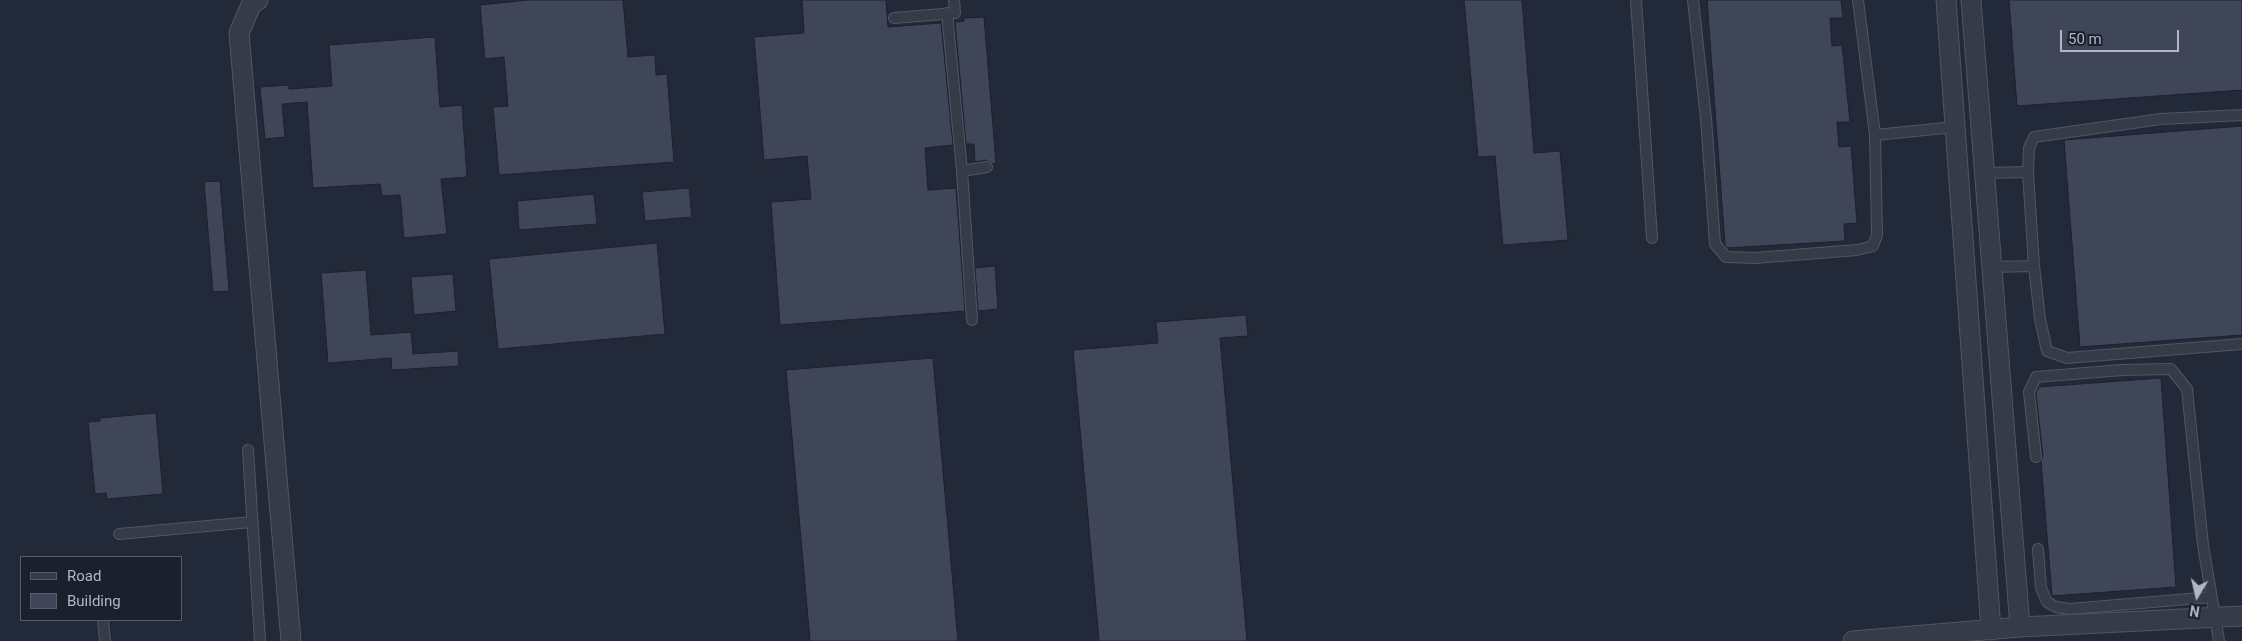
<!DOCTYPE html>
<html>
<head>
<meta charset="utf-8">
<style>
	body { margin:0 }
	#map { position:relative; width:2242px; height:641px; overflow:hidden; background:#222938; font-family:Roboto,sans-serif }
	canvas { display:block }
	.legend { position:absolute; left:20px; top:556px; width:162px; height:65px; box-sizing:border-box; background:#1b202d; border:1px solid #575c6a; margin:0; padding:6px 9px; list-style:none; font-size:15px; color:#b1b6c5 }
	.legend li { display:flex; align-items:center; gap:10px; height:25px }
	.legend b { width:25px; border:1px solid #575c6a }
	.north { position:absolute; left:2172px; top:571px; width:50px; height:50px; -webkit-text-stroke:4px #1b202d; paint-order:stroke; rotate:189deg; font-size:14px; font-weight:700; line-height:20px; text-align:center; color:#b1b6c5 }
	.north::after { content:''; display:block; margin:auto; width:18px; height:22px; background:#b1b6c5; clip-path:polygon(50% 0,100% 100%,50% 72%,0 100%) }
	.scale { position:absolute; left:2060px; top:30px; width:119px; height:22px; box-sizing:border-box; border:2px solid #b1b6c5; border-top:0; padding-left:6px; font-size:15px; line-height:18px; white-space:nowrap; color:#b1b6c5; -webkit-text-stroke:4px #1b202d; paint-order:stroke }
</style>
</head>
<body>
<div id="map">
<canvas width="2242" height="641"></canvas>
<ul class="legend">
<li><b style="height:6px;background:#363b48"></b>Road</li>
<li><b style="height:14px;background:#3f4658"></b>Building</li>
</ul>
<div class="north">N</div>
<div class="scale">50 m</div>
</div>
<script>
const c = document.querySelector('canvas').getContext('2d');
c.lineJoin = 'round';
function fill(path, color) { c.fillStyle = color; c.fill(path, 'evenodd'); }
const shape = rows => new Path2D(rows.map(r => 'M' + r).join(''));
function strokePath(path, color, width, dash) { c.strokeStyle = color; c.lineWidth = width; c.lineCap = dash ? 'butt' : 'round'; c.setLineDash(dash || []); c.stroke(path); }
const building = shape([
	[528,0,623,0,628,57,655,55,656,75,667,74,674,162,499,175,493,107,508,106,504,57,485,59,480,5,528,0],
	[802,0,886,0,888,27,941,23,953,145,925,148,928,190,956,188,965,311,780,325,771,202,811,199,807,156,764,160,754,37,804,33,802,0],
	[1464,0,1522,0,1534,153,1560,151,1568,240,1503,245,1495,156,1478,157,1464,0],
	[1707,0,1841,0,1843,18,1830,18,1832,46,1842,45,1850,122,1837,122,1839,147,1851,146,1857,223,1844,224,1845,241,1727,248,1725,245,1707,0],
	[2009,0,2242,0,2242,90,2017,106,2009,0],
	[984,17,996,163,993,164,986,160,975,162,974,144,966,144,955,22,964,21,964,18,984,17],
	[435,37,440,107,462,105,467,177,441,179,447,234,404,238,400,195,382,196,380,184,313,188,307,102,282,104,285,137,265,139,260,87,289,85,289,89,332,86,329,45,435,37],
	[2242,126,2242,335,2080,347,2064,140,2242,126],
	[220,181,229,291,213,292,204,182,220,181],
	[689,188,692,217,645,221,642,192,689,188],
	[594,194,597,224,519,230,517,201,594,194],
	[657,243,665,334,498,349,489,259,657,243],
	[995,266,998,309,978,311,975,268,995,266],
	[366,270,371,335,411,332,413,354,458,351,459,366,392,370,391,358,328,363,321,273,366,270],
	[453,274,456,311,414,315,411,277,453,274],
	[1246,315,1248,336,1220,338,1247,641,1099,641,1073,350,1158,343,1156,322,1246,315],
	[933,358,958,641,810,641,786,370,933,358],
	[2161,378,2176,587,2052,596,2041,461,2043,456,2036,393,2039,387,2161,378],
	[156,413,163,494,107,499,106,493,95,494,88,422,100,421,100,418,156,413]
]);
fill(building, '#3f4658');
strokePath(building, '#1d222f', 1);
const service = shape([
	[1636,0,1652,238],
	[1693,0,1706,119,1715,244,1726,257,1755,258,1857,250,1873,246,1877,235,1875,135,1858,0],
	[947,13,962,171,972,320],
	[894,18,955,13,954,0],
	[2242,115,2161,119,2034,137,2029,148,2028,172,2034,266,2040,319,2047,351,2067,358,2242,344],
	[1875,135,1955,127],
	[962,171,987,167],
	[1984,173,2028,172],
	[1991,267,2034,266],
	[248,450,260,641],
	[2036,457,2029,392,2036,377,2122,370,2171,369,2187,389,2203,545,2219,641],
	[119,534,252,522],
	[2038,549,2041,588,2047,602,2056,607,2070,609,2212,597],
	[103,620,105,641]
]);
const minor = shape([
	[258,0,251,5,239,33,291,641],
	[1946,0,1991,630],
	[1971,0,2020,627],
	[1853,641,2020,627,2242,616]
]);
strokePath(service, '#515663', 12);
strokePath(minor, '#515663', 21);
strokePath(service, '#363b48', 10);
strokePath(minor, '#363b48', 19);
</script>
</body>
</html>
